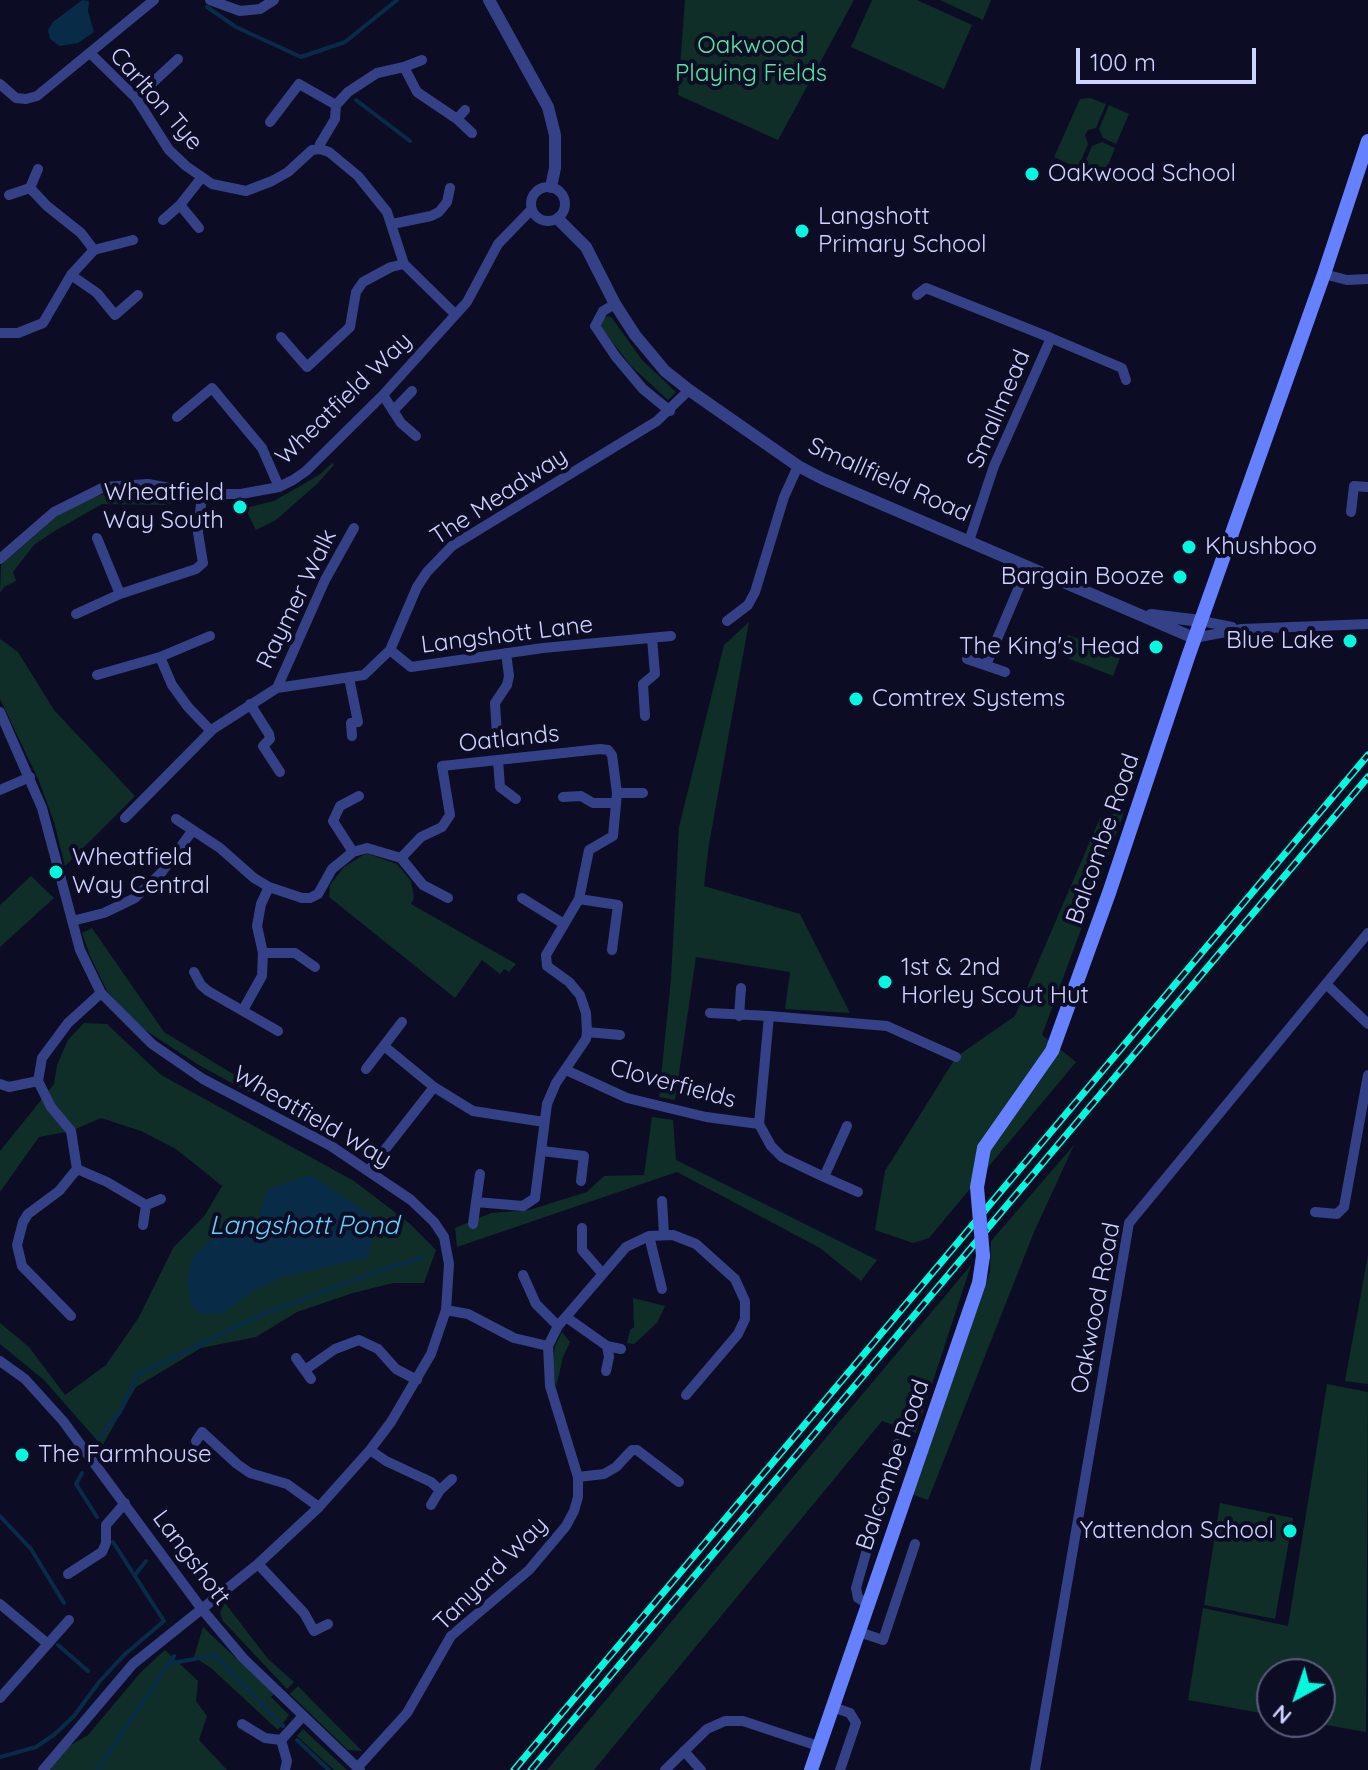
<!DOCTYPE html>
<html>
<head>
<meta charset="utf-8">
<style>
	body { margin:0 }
	#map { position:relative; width:1368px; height:1770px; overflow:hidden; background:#0c0d24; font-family:Quicksand,sans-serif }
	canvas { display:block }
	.north { position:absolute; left:1256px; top:1658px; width:80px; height:80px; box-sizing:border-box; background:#0c0d24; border:2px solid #5a5c7c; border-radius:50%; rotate:220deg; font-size:22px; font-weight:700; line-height:32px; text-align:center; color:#cfd3ff }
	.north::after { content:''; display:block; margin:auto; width:28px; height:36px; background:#00fae0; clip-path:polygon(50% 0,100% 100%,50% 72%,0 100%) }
	.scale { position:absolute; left:1076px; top:48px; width:180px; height:36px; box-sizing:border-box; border:4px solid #cfd3ff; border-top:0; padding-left:10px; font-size:24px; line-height:28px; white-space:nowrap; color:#cfd3ff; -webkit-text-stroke:6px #0c0d24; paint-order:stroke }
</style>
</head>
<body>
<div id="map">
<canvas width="1368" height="1770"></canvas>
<div class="north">N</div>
<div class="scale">100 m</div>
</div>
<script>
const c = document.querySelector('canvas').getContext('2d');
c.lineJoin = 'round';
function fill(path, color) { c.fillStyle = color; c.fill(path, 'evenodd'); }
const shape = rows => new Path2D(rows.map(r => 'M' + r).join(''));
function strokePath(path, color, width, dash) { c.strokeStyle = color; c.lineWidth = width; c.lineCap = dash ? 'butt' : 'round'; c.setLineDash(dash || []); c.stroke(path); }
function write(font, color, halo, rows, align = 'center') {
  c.font = font + ' Quicksand,sans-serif'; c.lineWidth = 8; c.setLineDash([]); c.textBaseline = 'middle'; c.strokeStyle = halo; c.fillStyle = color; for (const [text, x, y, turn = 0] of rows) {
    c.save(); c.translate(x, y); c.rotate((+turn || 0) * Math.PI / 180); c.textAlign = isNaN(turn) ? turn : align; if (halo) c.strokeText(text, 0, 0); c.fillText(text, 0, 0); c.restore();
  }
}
fill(shape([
	[685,0,854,0,778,140,678,95],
	[872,0,917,0,972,25,944,89,851,47],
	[940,0,991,0,983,20],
	[1090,98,1106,104,1096,128,1088,130,1085,135,1088,144,1078,168,1054,157,1080,99],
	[1109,105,1129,114,1116,144,1103,138,1099,129],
	[1102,142,1115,148,1103,178,1082,169,1092,146],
	[608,316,612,318,642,360,676,392,668,400,631,366,600,326,602,320],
	[332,463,334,465,318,483,276,520,256,530,245,508,274,501,319,475],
	[159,493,176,495,179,502,163,505,102,504,53,532,34,545,13,572,16,581,4,587,0,593,1,565,57,516,87,499,105,494],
	[749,622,709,844,704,886,800,914,850,1013,785,1009,790,972,696,957,675,1100,659,1097,671,979,679,827,724,645],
	[1068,635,1121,655,1113,676,1060,655],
	[0,639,18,652,54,710,135,796,65,866,54,822,39,781,0,699],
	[1125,810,1042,1035,1076,1062,929,1238,913,1243,875,1230,885,1171,956,1057,1015,1016,1100,818],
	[366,853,397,864,411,881,414,898,411,904,516,964,509,972,504,969,500,974,482,960,455,998,329,897,330,885,344,867],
	[31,876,54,898,0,947,0,905],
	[92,928,164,1032,289,1108,287,1113,197,1064,139,1026,107,991,90,956,82,933],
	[84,1023,107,1024,161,1075,354,1181,409,1223,436,1250,424,1283,393,1283,353,1293,297,1312,256,1337,201,1348,136,1387,102,1446,44,1380,0,1344,0,1323,29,1347,65,1395,106,1365,139,1317,173,1248,205,1215,222,1186,176,1149,141,1131,101,1118,71,1131,39,1137,0,1192,0,1151,54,1084,57,1065,68,1040],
	[652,1117,673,1120,676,1160,877,1260,861,1281,820,1248,677,1172,457,1247,455,1228,491,1213,529,1210,587,1192,604,1176,644,1175],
	[1074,1145,1034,1232,928,1500,911,1494,990,1272,991,1241],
	[1368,1255,1368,1384,1345,1381],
	[971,1265,916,1433,882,1421,594,1770,547,1770],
	[633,1298,665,1306,657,1323,634,1344,627,1343,630,1330,634,1327],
	[562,1332,570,1342,563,1357,556,1387,553,1361,555,1346],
	[1327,1384,1368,1392,1366,1732,1309,1722,1320,1722,1320,1674,1272,1674,1272,1715,1188,1700,1203,1608,1288,1626],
	[1220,1503,1293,1518,1275,1619,1204,1605],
	[225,1603,268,1659,294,1682,287,1689,223,1621,220,1612],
	[203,1627,274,1694,271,1697,289,1715,278,1730,211,1668,194,1657],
	[165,1650,198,1681,196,1701,207,1716,199,1740,227,1770,47,1770,57,1753,88,1735,141,1672],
	[298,1686,362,1751,348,1750,290,1694],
	[303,1729,347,1770,334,1770,297,1736]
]), '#0f2e27');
fill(shape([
	[82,0,89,1,88,11,94,32,78,43,60,46,50,39,48,30,53,22],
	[310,1175,378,1219,367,1258,282,1277,252,1292,223,1313,201,1314,191,1305,187,1280,192,1258,227,1225,255,1228,268,1189]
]), '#082b47');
strokePath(shape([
	[207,7,236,27,301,57,345,42,397,0],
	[356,100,410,141],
	[99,1438,120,1412,137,1375,261,1315,381,1270,422,1258],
	[82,1473,76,1484,97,1517],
	[0,1516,31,1549,64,1603],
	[168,1533,200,1575],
	[135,1575,146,1561],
	[58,1645,88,1671],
	[168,1664,215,1655,283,1726],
	[297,1740,329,1770],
	[0,1757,36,1747,55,1734,74,1716,100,1681,124,1655,164,1621,113,1542],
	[97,1770,174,1656]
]), '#082b47', 4);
strokePath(shape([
	[210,0,240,11,260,9,274,0],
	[91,54,136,98,169,150,186,166,212,184,246,191,272,181,288,172,312,150,320,149,329,152,358,176,387,212,404,264,455,314],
	[404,67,422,60],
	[0,84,16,98,26,99,37,96,154,0],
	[136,98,178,59],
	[457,119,465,110],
	[270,122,299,84,336,105],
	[320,149,320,144,335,119,336,105,348,92,377,73,404,67,417,92,457,119,472,133],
	'531 204a17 17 0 1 1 34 0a17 17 0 1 1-34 0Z',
	[30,188,47,206,81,233,94,250],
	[9,195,30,188,38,169],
	[180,205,199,228],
	[163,220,180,205,202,177],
	[392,224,431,216,439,212,447,202,450,188],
	[1324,274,1347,280,1368,279],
	[71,275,97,293,115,315,138,295],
	[917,295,926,288,1051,338,994,466,969,541],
	[615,304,603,311,595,326,616,357,643,389,670,411],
	[0,333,18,333,43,323,71,275,94,250,133,240],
	[281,337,307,367,350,327,356,292,363,282,391,267,404,264],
	[1051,338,1122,368,1126,380],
	[383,395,401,423,416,436],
	[393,411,412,391],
	[177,417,212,388,262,448,279,487],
	[1351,512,1354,486,1368,487],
	[97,538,120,594],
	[0,559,54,512,104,487,148,484,202,494,241,494,279,487,293,480,306,471,383,395,467,302,498,244,531,210],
	[76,614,120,594,196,569,203,563,198,533,202,494],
	[727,621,748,605,755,592,784,497,798,466],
	[1201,621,1232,627],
	[1194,638,1242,629,1368,624],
	[390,650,417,587,427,572,452,546,657,421,689,390],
	[160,657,172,685,188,707,211,731],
	[967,659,1005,672],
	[986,665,1028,566],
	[97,675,160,657,210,636],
	[349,678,358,722,351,723,352,736],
	[277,688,325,580,354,528],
	[250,704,269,734,270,739,263,746,280,772],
	[0,712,42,808,80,950,101,993,152,1044,203,1079,331,1146,411,1200,434,1222,444,1237,449,1264,446,1310,431,1354,391,1422,370,1450,319,1507,258,1564,133,1664,43,1770],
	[645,716,643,684,655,674,652,638],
	[497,735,495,703,507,685,509,676,506,653],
	[498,760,500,787,516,799],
	[0,790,30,777],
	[617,793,643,793],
	[563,797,581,796,593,803,616,803],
	[125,818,213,729,277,688,364,675,390,650,411,667,543,648,671,636],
	[176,819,220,848,254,878,269,887,302,898,310,898,318,894,332,869,353,852,367,848,401,858,423,885,448,898],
	[353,852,333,821,340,806,359,796],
	[401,858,421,837,442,827,450,815,442,766,600,749,608,750,612,755,617,793,613,836,589,850,579,899,546,955,547,966,569,982,580,995,586,1013,587,1032,586,1039,556,1083,547,1104,535,1198,523,1206,476,1202,480,1174],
	[522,898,564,924],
	[579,899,618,905,612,950],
	[72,921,104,913,135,898,161,873,193,830],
	[263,953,295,953,315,967],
	[194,972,201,985,208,991,278,1031],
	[1326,984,1368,1024],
	[243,1010,262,976,263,953,257,926,261,904,269,887],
	[710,1013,769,1016],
	[739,1016,741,988],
	[587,1032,620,1035],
	[384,1046,434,1087,473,1111,544,1122],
	[366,1069,402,1022],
	[566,1070,627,1098,706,1117,759,1124],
	[0,1084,9,1087,38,1081],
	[759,1124,769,1016,887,1026,956,1057],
	[759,1124,771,1146,782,1157,824,1177,847,1126],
	[542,1151,584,1156,581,1181],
	[77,1169,107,1182,146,1205],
	[369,1170,434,1087],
	[824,1177,858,1192],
	[662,1201,664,1234],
	[1315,1212,1337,1214,1344,1207,1368,1075],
	[473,1224,476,1202],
	[143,1225,146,1205,161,1199],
	[582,1228,582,1250,602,1273],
	[649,1236,662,1289],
	[523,1275,536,1304,558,1326],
	[446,1310,468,1314,514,1338,548,1346],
	[71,1316,22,1266,17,1245,23,1222,28,1214,59,1191,77,1169,71,1131,51,1107,38,1081,42,1058,68,1023,101,993],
	[566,1317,607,1346,621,1349],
	[296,1358,311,1379],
	[0,1361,25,1379,63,1421,201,1608,243,1658,360,1770],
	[305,1370,335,1349,359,1340,378,1349,396,1369,417,1380],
	[606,1371,609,1357,607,1346],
	[196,1441,202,1432,237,1464,250,1473,287,1484,319,1507],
	[370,1450,386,1461,431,1482,440,1490],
	[578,1477,604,1474,616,1467,632,1450,637,1450,679,1482],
	[431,1505,440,1490,452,1479],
	[258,1564,304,1613,314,1631,328,1624],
	[68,1574,102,1552,106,1543,106,1525,125,1503],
	[0,1604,48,1644],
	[868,1604,858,1598,856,1588,897,1444],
	[859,1632,883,1640,915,1544],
	[0,1698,69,1620],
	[832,1707,850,1713,856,1723,840,1770],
	[242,1724,265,1738,281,1740],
	[684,1751,701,1770],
	[357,1768,407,1713,451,1636,529,1570,566,1526,574,1511,578,1497,578,1477,550,1386,548,1346,558,1326,626,1247,649,1236,673,1235,696,1244,735,1279,745,1301,745,1319,738,1334,686,1395],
	[285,1770,287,1761,281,1740,303,1716],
	[665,1770,707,1729,725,1721,743,1721,818,1746],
	[1035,1770,1129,1223,1368,933]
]), '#344186', 10);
strokePath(shape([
	[489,0,548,107,555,135,555,168,551,187],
	[558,219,586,247,615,304,635,335,665,371,689,390,798,466,823,479,1194,638],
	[1151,615,1201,621]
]), '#344186', 12);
strokePath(shape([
	[984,1148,1052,1051,1109,893,1188,657,1324,274,1368,141],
	[811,1770,979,1283,983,1256]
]), '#6681ff', 14);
const rail = shape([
	[514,1770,1368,755],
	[531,1770,1368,777]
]);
strokePath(rail, '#00fae0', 7);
strokePath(rail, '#0c0d24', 4, [12]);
strokePath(shape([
	[983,1256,977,1187,984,1148]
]), '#6681ff', 14);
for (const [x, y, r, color] of [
	[1032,174,8,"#00fae0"],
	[802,231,8,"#00fae0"],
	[240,507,8,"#00fae0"],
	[1189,547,8,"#00fae0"],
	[1180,577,8,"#00fae0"],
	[1350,641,8,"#00fae0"],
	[1156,647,8,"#00fae0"],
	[856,699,8,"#00fae0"],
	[56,872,8,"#00fae0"],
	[885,982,8,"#00fae0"],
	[22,1455,8,"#00fae0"],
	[1290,1531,8,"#00fae0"]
]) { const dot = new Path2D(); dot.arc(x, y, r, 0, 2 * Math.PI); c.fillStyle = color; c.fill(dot); strokePath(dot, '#0c0d24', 3); }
write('24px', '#52e8a4', '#0c0d24', [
	["Oakwood",751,46],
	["Playing Fields",751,74]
]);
write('24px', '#cfd3ff', '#0c0d24', [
	["Carlton Tye",156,99,49],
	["Wheatfield Way",344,399,-44],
	["Smallmead",999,409,-67],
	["Smallfield Road",889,480,24],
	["The Meadway",499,497,-33],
	["Raymer Walk",297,599,-64],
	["Langshott Lane",507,635,-7],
	["Oatlands",509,739,-6],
	["Balcombe Road",1103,839,-71],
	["Cloverfields",673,1084,15],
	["Wheatfield Way",312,1117,30],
	["Oakwood Road",1096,1308,-79],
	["Balcombe Road",893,1465,-71],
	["Langshott",191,1558,53],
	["Tanyard Way",491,1574,-45]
]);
write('24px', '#cfd3ff', '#0c0d24', [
	["Oakwood School",1048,174],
	["Langshott",818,217],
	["Primary School",818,245],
	["Wheatfield",224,493,"right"],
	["Way South",224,521,"right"],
	["Khushboo",1205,547],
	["Bargain Booze",1164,577,"right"],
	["Blue Lake",1334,641,"right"],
	["The King's Head",1140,647,"right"],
	["Comtrex Systems",872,699],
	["Wheatfield",72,858],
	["Way Central",72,886],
	["1st & 2nd",901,968],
	["Horley Scout Hut",901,996],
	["The Farmhouse",38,1455],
	["Yattendon School",1274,1531,"right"]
], 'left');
write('italic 26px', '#5dd5ff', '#0c0d24', [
	["Langshott Pond",304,1226]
]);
</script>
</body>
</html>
